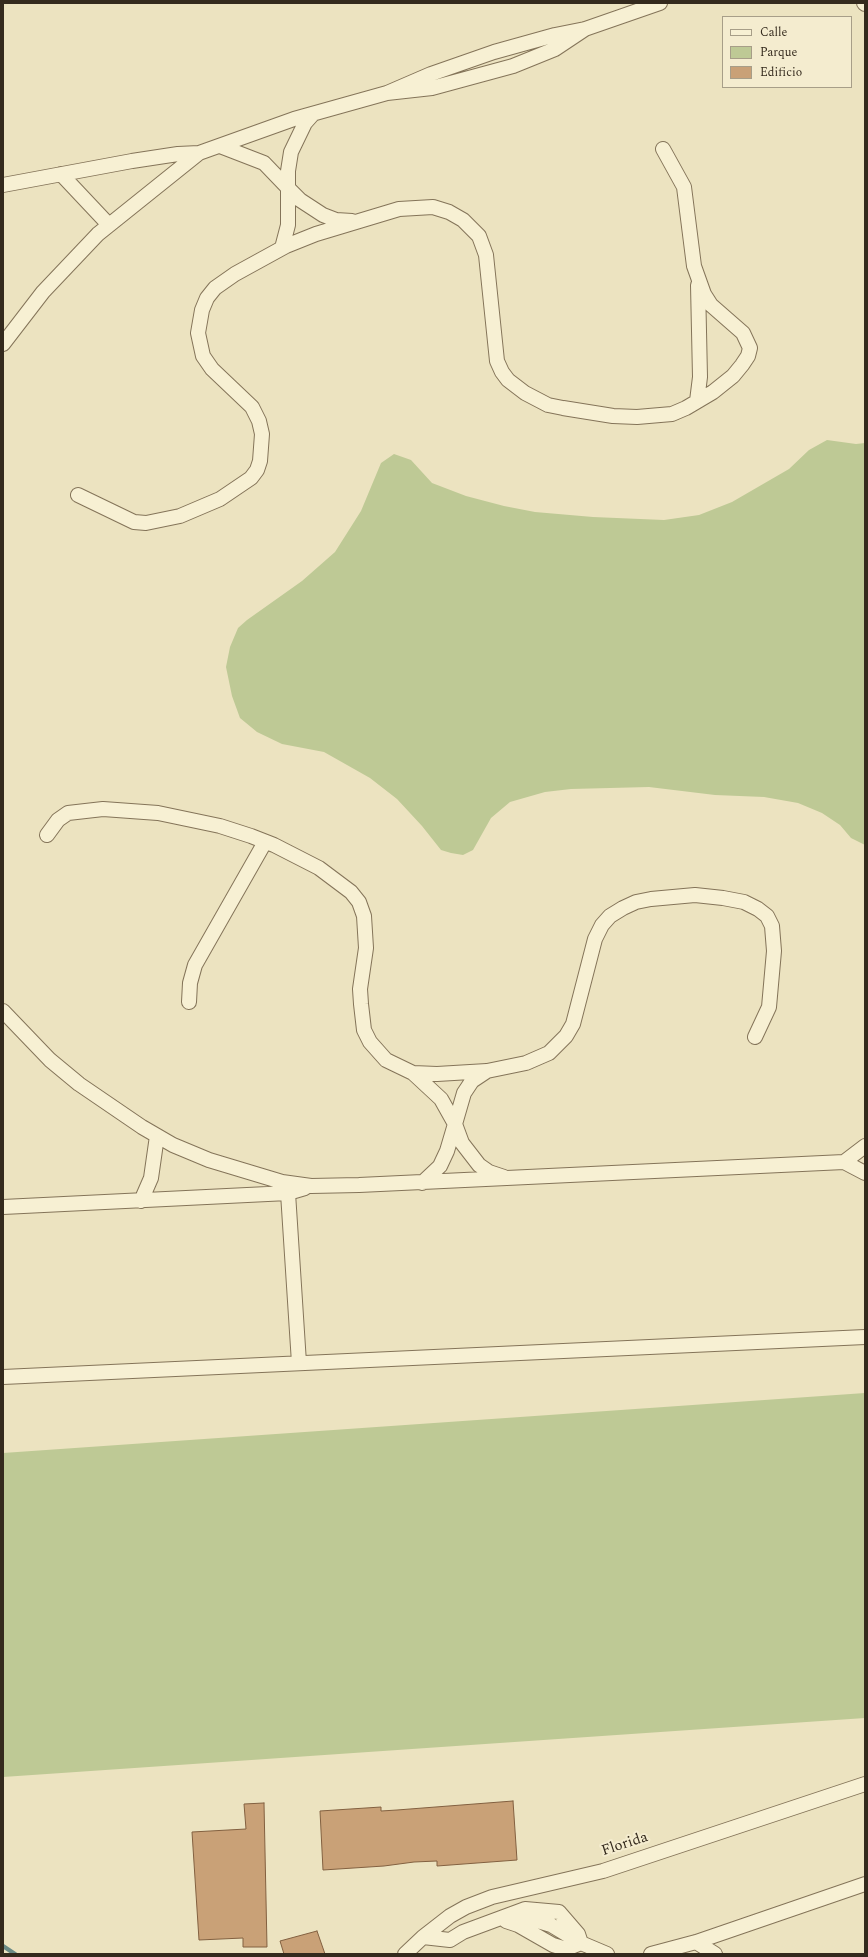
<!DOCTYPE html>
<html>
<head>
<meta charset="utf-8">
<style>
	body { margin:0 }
	#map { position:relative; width:868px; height:1957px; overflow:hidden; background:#ece3c0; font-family:Spectral,serif }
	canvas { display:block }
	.frame { position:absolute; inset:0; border:4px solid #342a1d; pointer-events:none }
	.legend { position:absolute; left:722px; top:16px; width:130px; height:72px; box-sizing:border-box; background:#f4eccf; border:1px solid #a79e88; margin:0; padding:5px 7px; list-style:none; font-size:12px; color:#342a1d }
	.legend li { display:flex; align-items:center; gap:8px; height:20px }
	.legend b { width:20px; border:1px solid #a79e88 }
</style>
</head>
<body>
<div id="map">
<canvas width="868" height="1957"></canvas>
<div class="frame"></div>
<ul class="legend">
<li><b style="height:5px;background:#f7f0d3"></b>Calle</li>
<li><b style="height:11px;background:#bec995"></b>Parque</li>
<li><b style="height:11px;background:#c9a177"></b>Edificio</li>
</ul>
</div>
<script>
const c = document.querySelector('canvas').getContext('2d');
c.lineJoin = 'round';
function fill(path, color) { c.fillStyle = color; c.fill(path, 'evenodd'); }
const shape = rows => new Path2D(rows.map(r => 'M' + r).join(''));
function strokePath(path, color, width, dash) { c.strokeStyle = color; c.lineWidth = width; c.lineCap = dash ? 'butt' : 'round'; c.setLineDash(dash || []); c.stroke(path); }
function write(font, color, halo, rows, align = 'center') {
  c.font = font + ' Spectral,serif'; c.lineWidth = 4; c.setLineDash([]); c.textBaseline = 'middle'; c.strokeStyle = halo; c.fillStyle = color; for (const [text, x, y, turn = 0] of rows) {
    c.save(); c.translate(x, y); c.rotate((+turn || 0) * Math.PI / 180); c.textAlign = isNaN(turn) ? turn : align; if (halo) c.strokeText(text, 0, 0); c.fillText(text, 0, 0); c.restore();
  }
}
fill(shape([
	[827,440,856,444,865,443,865,845,851,838,840,825,822,813,798,803,764,797,715,795,649,787,571,789,545,792,510,802,491,818,473,850,463,855,451,853,441,850,422,826,397,799,370,778,324,752,282,744,257,732,240,718,232,696,226,667,230,647,238,628,247,620,302,581,335,552,361,511,381,463,394,454,411,460,432,483,466,496,504,506,535,512,593,517,664,520,699,515,732,502,789,469,809,450],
	[865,1393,865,1718,3,1777,3,1453]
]), '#bec995');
strokePath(shape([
	[3,1946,15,1954]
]), '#6b8b86', 4.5);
const building = shape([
	[513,1801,517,1860,437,1866,437,1861,414,1862,384,1866,323,1870,320,1811,381,1807,381,1811,397,1810,513,1801],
	[264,1803,267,1947,243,1947,243,1938,199,1940,192,1832,246,1829,244,1804,264,1803],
	[317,1931,325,1954,284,1954,280,1941,317,1931]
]);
fill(building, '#c9a177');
strokePath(building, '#826040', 1);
const street = shape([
	[864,3,865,4],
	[585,29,555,49,513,66,432,88,387,93,431,74,494,52,555,35,585,29,660,3],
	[220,146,264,163,288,188,288,171,291,152,305,123,313,114],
	[61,174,109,225],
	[3,185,132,161,178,154,199,153],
	[282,248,288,225,288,188,300,200,323,215,336,220,352,221],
	[3,344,43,292,98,234,199,153,294,119,387,93],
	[697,401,700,377,698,285],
	[78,495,134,522,146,523,180,516,220,499,251,478,257,470,260,461,262,434,259,421,252,407,212,369,203,356,198,333,202,310,207,298,215,288,235,274,286,246,316,234,399,209,433,207,449,212,463,220,479,236,486,255,497,361,502,372,508,380,525,393,548,405,563,408,613,416,637,417,672,414,686,408,713,392,733,376,742,365,748,356,750,348,743,333,711,305,704,294,694,266,684,187,663,149],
	[47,835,58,820,68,813,103,809,158,813,220,826,251,836,274,845,319,868,351,892,359,902,364,916,366,948,360,989,361,1004,364,1030,370,1042,386,1060,413,1073],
	[189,1002,190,983,195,965,265,842],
	[3,1011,50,1060,79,1084,142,1127,173,1145,209,1160,282,1182,311,1186,359,1185,844,1162],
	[487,1071,472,1081,464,1093,455,1124,441,1099,413,1073,437,1074,487,1071,526,1063,549,1053,566,1036,573,1024,595,939,602,925,610,916,623,908,636,902,651,899,695,895,723,898,744,902,758,909,767,916,772,926,774,951,769,1007,755,1037],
	[865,1146,844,1162,865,1173],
	[422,1183,440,1166,447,1151,455,1124,462,1143,479,1165,489,1172,504,1177],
	[284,1185,288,1193,299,1363],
	[141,1201,151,1178,157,1136],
	[3,1207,288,1193,305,1188],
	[3,1377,865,1337],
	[514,1918,528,1918,551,1925,581,1943,607,1954],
	[506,1921,518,1925,553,1945,566,1949,581,1943],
	[423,1937,450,1940,463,1932,525,1909,559,1912,578,1934,581,1943],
	[696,1942,715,1954],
	[405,1954,423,1937,450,1916,466,1907,492,1897,603,1871,865,1784],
	[651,1954,696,1942,865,1884]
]);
strokePath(street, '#847459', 16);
strokePath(street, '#f7f0d3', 14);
write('15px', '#342a1d', '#f4eccf', [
	["Florida",625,1845,-18]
]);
</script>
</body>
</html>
